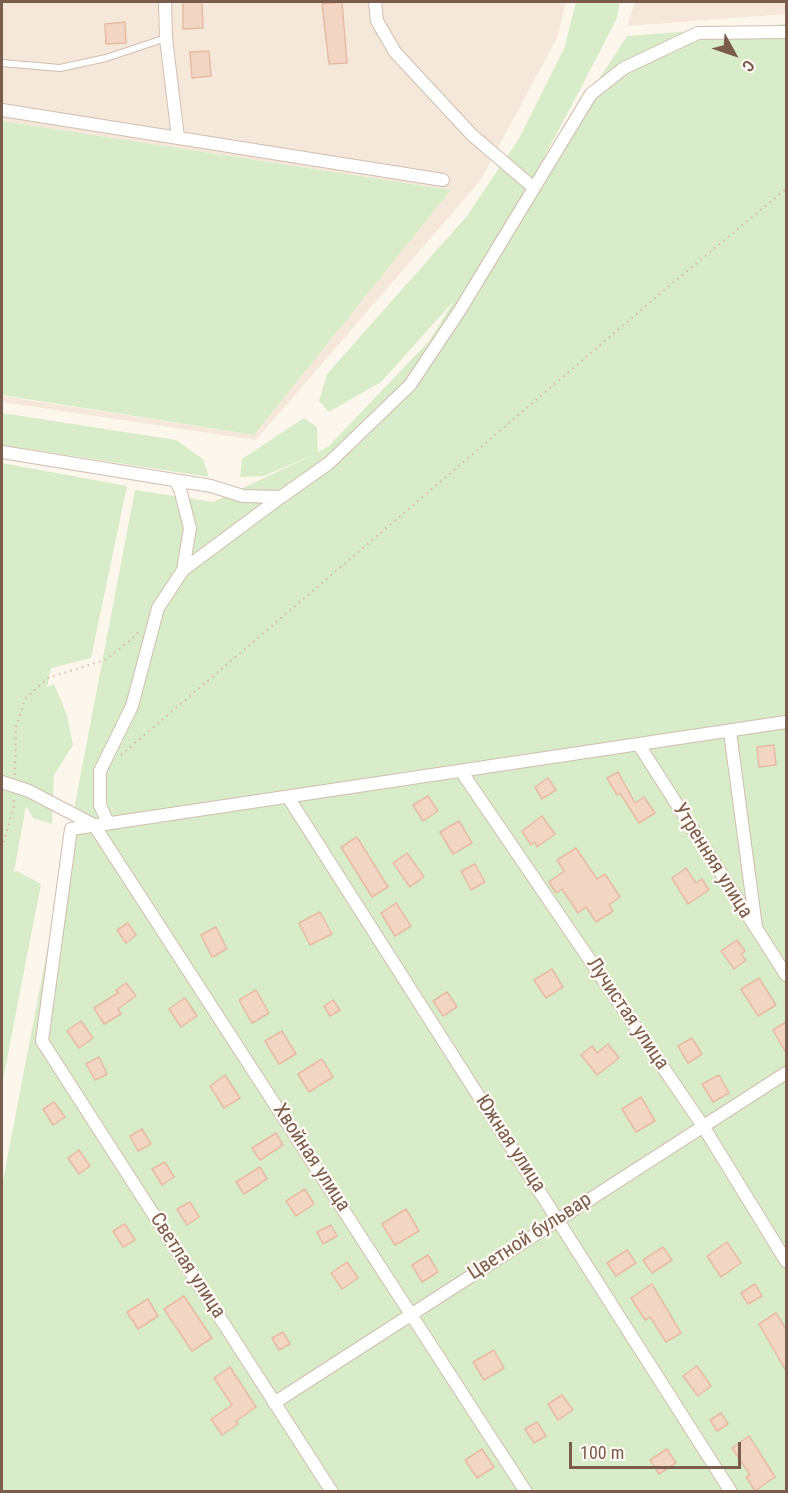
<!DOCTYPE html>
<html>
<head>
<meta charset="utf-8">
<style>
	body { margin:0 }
	#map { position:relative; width:788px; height:1493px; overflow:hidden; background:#fdf6ec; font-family:"Roboto Condensed",sans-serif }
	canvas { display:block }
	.frame { position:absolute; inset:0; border:3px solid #7a5c4d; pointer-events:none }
	.north { position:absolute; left:704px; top:24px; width:60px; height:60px; -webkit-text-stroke:4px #fffaf3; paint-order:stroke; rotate:130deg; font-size:16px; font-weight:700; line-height:24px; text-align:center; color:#7a5c4d }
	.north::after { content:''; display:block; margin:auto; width:21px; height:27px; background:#7a5c4d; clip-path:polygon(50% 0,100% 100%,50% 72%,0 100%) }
	.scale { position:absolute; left:569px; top:1442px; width:172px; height:27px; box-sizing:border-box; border:3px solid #7a5c4d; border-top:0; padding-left:8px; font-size:18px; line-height:21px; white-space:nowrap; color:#7a5c4d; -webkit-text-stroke:4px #fffaf3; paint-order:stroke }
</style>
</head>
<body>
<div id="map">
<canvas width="788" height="1493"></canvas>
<div class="frame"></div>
<div class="north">С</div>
<div class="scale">100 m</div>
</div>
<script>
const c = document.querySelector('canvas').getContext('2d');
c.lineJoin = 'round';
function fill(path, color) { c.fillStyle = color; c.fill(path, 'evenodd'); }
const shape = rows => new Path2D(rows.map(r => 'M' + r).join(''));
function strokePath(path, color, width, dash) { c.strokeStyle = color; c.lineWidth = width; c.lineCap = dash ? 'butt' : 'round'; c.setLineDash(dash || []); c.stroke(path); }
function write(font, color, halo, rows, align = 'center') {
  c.font = font + ' "Roboto Condensed",sans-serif'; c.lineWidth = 4.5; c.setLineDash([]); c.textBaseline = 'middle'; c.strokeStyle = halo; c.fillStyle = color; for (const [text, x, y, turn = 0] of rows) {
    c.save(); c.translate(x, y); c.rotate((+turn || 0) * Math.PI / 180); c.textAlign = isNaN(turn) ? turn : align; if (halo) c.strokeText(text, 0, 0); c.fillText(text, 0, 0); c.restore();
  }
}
fill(shape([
	[2,2,566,2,557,38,480,181,256,440,2,402,2,396,254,435,451,190,2,121],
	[635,2,786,2,786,14,627,26]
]), '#f5e8da');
fill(shape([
	[576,2,620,2,617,18,583,84,533,178,507,221,627,36,786,24,786,1491,2,1492,2,1186,135,490,213,502,315,454,264,476,240,477,242,459,304,418,317,427,318,452,328,447,429,341,454,301,381,382,329,412,319,401,327,374,467,216,520,137,564,49],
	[2,121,451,190,254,435,2,395],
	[2,413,176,440,203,459,209,477,2,445],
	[2,463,127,486,91,658,51,668,47,687,54,684,67,715,73,745,54,775,52,824,33,818,26,806,14,872,17,871,41,884,2,1085]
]), '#d8ecc9');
const building = shape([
	[183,2,202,2,203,28,183,29,183,2],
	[342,2,347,63,329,64,322,4,342,2],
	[125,22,126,43,106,44,105,24,125,22],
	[209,51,211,76,192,78,190,52,209,51],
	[774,745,776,765,759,767,757,747,774,745],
	[618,772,635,803,644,797,655,813,639,823,620,793,617,795,607,778,618,772],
	[548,778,556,790,542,799,535,787,548,778],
	[428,796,438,811,423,821,413,805,428,796],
	[542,816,555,834,537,847,535,842,531,845,522,831,542,816],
	[459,821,472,843,453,854,440,832,459,821],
	[357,837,388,887,372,897,341,847,357,837],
	[576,848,597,879,605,874,620,897,609,905,613,911,596,922,586,907,578,913,562,889,556,893,549,882,564,871,557,860,576,848],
	[407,853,424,877,410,887,393,863,407,853],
	[475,864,485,882,471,890,461,871,475,864],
	[686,868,696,883,702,879,709,890,688,904,672,878,686,868],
	[396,903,411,926,395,936,381,913,396,903],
	[320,912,332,934,310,945,299,923,320,912],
	[128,923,136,935,126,943,117,930,128,923],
	[216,927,227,949,212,957,201,935,216,927],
	[737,940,745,951,741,955,746,960,734,969,721,951,737,940],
	[552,969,563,987,546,998,534,980,552,969],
	[759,978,776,1005,758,1016,741,989,759,978],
	[126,983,136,996,118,1009,121,1014,104,1024,94,1008,118,993,116,990,126,983],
	[256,990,269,1013,252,1023,239,1000,256,990],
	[447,992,457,1007,443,1016,433,1001,447,992],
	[185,998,197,1016,181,1027,169,1009,185,998],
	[333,1000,340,1010,330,1016,324,1006,333,1000],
	[81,1021,93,1038,79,1048,67,1031,81,1021],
	[786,1022,786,1053,773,1030,786,1022],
	[282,1031,296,1054,279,1064,265,1041,282,1031],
	[692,1038,702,1054,688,1063,678,1046,692,1038],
	[608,1044,619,1058,597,1075,581,1055,592,1046,597,1053,608,1044],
	[99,1057,107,1074,95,1080,86,1064,99,1057],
	[322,1059,333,1077,309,1092,298,1074,322,1059],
	[225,1075,240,1098,224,1108,210,1086,225,1075],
	[719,1075,729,1093,713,1102,702,1084,719,1075],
	[641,1097,655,1121,636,1132,622,1109,641,1097],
	[54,1102,65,1117,53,1125,43,1109,54,1102],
	[142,1129,151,1144,138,1151,130,1136,142,1129],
	[276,1133,283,1145,260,1160,252,1148,276,1133],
	[79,1150,90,1166,79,1174,68,1158,79,1150],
	[165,1162,174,1177,162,1185,152,1169,165,1162],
	[260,1167,267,1179,244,1194,236,1182,260,1167],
	[305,1189,314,1204,296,1216,286,1201,305,1189],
	[190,1202,199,1217,187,1225,177,1209,190,1202],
	[406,1209,419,1231,395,1245,382,1224,406,1209],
	[125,1224,135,1240,123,1247,113,1231,125,1224],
	[331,1225,337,1236,323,1244,317,1232,331,1225],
	[727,1242,741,1263,721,1277,707,1256,727,1242],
	[663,1247,672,1260,652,1273,643,1260,663,1247],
	[627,1250,636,1263,616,1276,607,1263,627,1250],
	[428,1255,438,1272,422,1282,412,1265,428,1255],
	[347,1262,358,1278,342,1289,331,1273,347,1262],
	[652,1284,681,1333,666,1342,650,1317,645,1320,631,1298,652,1284],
	[755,1284,762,1296,748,1304,741,1293,755,1284],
	[184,1296,212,1338,192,1351,164,1309,184,1296],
	[148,1299,158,1316,138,1329,127,1312,148,1299],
	[776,1313,786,1329,786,1371,759,1324,776,1313],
	[283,1332,290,1344,279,1350,272,1338,283,1332],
	[494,1350,504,1368,484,1380,473,1362,494,1350],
	[697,1366,711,1386,698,1396,683,1376,697,1366],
	[230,1367,256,1407,236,1421,238,1424,222,1435,211,1419,232,1405,214,1378,230,1367],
	[562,1395,573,1410,558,1420,548,1404,562,1395],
	[721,1413,728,1424,717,1431,710,1420,721,1413],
	[537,1422,546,1436,534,1443,525,1429,537,1422],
	[749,1436,775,1477,755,1491,746,1477,750,1475,732,1448,749,1436],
	[482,1449,494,1467,477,1478,465,1460,482,1449],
	[667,1449,676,1463,659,1474,650,1460,667,1449]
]);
fill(building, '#f3d5c3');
strokePath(building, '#e6bba3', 1.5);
const lane = shape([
	[2,63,60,68,106,58,166,38]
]);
const street = shape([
	[165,2,166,38,178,138],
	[375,2,377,21,395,52,472,135,534,188],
	[2,110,443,180],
	[2,452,211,486,243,496,281,497,329,463,410,385,460,310,591,94,624,68,698,33,786,32],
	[175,480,180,489,190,528,183,570],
	[730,732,756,927],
	[639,745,786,975],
	[461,771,703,1126,786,1261],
	[2,782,29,791,94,825,526,1492],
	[288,797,731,1492],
	[108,823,100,805,100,771,132,706,158,608,183,570,281,497],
	[274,1403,786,1073],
	[332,1492,42,1041,71,829,786,722]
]);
strokePath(lane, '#d1beb0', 8);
strokePath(street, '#d1beb0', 14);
strokePath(shape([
	[121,755,668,287,786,189],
	[15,775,16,727,25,699,48,678,105,660,132,639,139,631],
	[2,848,14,806,14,798]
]), '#d9b8a5', 2, [1.5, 4.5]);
strokePath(lane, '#fff', 6);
strokePath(street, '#fff', 12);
write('20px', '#7a5c4d', '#fffaf3', [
	["Утренняя улица",712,861,58],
	["Лучистая улица",627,1014,56],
	["Южная улица",510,1144,57],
	["Хвойная улица",311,1158,57],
	["Цветной бульвар",530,1237,-33],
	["Светлая улица",187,1266,57]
]);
</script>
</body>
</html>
